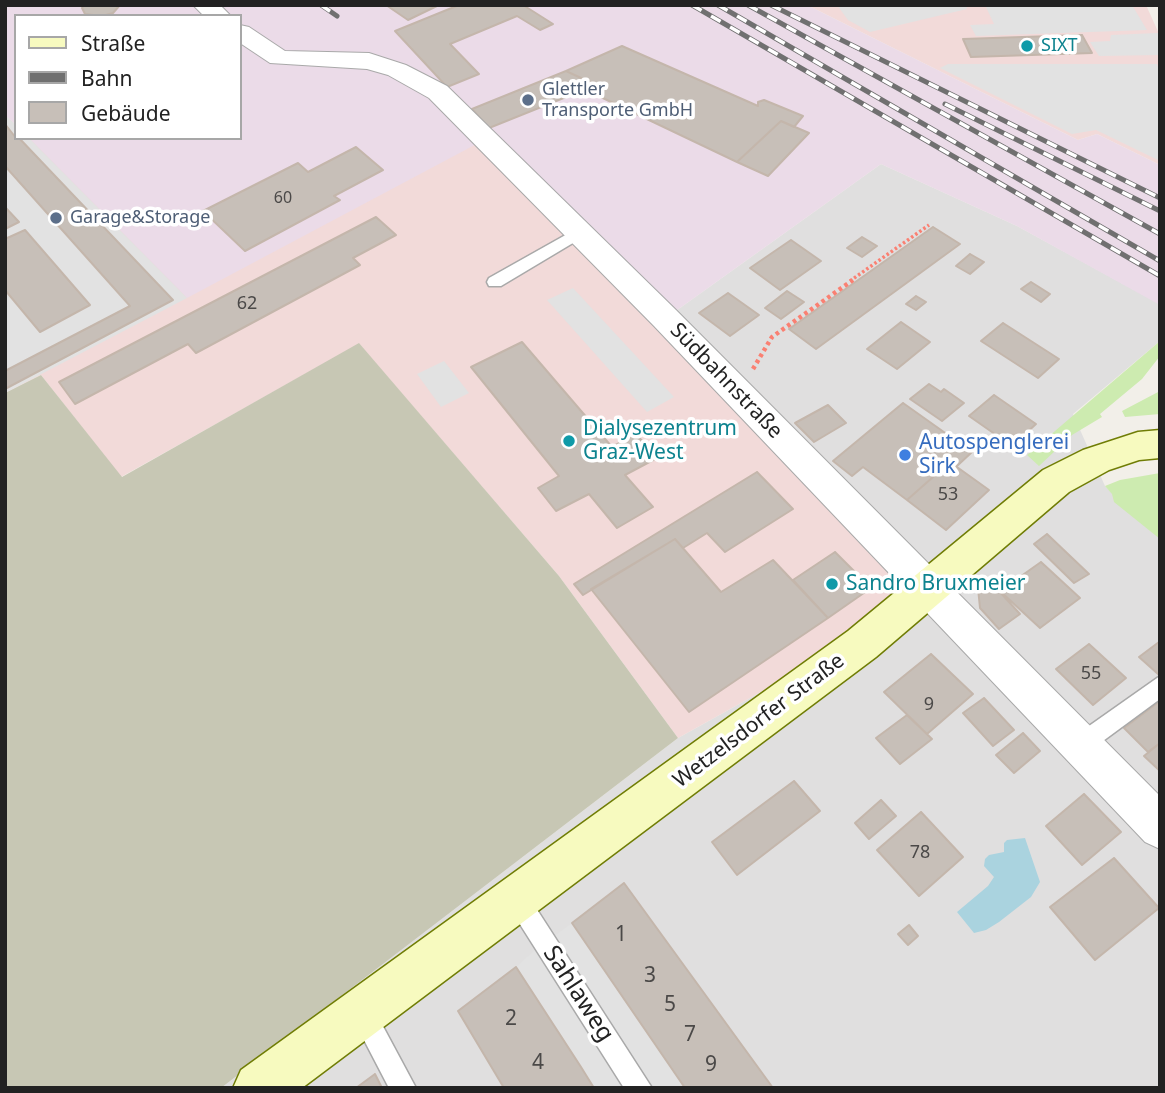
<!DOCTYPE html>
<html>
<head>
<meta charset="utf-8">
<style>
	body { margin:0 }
	#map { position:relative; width:1165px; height:1093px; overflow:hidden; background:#f2efe9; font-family:"Noto Sans",sans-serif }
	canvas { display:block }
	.frame { position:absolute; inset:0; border:7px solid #222; pointer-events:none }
	.legend { position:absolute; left:14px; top:14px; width:228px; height:126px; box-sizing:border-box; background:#fff; border:2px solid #a7a7a7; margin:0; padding:9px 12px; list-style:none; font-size:21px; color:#222 }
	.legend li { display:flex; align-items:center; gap:14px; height:35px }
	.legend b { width:35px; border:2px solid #a7a7a7 }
</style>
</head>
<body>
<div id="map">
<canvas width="1165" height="1093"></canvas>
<div class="frame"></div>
<ul class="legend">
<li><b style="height:9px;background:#f7fabf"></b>Straße</li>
<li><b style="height:9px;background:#707070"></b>Bahn</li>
<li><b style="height:19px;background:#c7bfb8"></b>Gebäude</li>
</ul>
</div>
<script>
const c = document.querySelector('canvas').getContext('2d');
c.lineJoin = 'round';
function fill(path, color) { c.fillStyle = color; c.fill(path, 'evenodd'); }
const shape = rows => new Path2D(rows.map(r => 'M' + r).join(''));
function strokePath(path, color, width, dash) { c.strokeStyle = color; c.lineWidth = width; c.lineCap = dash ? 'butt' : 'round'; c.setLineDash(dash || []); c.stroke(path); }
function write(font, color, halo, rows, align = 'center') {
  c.font = font + ' "Noto Sans",sans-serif'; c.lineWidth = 7; c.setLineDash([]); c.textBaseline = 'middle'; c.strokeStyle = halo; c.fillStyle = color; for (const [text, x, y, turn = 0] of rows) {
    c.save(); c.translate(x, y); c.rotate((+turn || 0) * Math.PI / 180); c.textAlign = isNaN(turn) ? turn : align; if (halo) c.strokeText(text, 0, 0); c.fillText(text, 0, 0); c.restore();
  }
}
fill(shape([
	[881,164,1017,226,1160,304,1160,341,1073,414,1105,486,1112,493,1160,489,1160,1088,221,1088,678,738,944,590,673,313]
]), '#e0dfdf');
fill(shape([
	[807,5,1146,5,1160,36,1160,165,1097,134,1078,140],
	[5,115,16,125,16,138,484,140,944,590,678,738,559,576,359,344,121,477,41,375,5,393]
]), '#f2dad9');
fill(shape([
	[5,5,807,5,1078,140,1097,134,1160,165,1160,305,1017,226,881,164,673,313,484,140,187,298,29,138,240,138,240,16,16,16,16,125,5,115]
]), '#ebdbe8');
fill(shape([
	[359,343,559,576,678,738,221,1088,5,1088,5,393,41,375,122,477]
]), '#c7c7b4');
fill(shape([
	[1160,341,1160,356,1142,379,1100,414,1102,417,1072,435,1039,466,1027,455],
	[1160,391,1160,414,1125,417,1122,411],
	[1160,473,1160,539,1114,502,1112,494,1105,486,1120,480]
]), '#cdebb0');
fill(shape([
	[837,5,966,5,967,9,870,32,848,20],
	[1043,5,1132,5,1147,30,976,36,970,25,994,24,986,7],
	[1158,33,1160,55,1099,56,1090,42,1110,41,1111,35],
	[948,64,1157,64,1160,73,1160,161,1096,130,1072,134,940,68],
	[5,115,16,125,16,138,29,138,187,298,5,393],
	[573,288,674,397,647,412,547,300],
	[444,361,469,393,441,407,417,374],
	[572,923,624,997,685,1088,654,1088,553,937],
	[537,948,627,1088,594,1088,516,967]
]), '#e2e2e2');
fill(shape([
	[1025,838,1040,882,1031,897,999,922,986,930,974,933,957,912,988,886,994,877,984,866,985,859,989,855,1004,852,1004,843,1007,840]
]), '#aad3df');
const building = shape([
	[84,5,120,5,113,13,102,16,85,14,82,8,84,5],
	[386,5,439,5,408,20,386,5],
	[459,5,523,5,553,24,540,30,517,16,450,44,479,74,447,87,395,31,459,5],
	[1082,35,1092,53,971,57,963,39,1082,35],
	[622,46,758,106,758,102,764,100,803,116,794,127,781,121,737,162,586,90,596,85,566,71,622,46],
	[566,71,596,85,489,128,472,109,566,71],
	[781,121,809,133,768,176,737,162,781,121],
	[5,124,16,138,19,138,173,300,5,389,5,371,130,306,5,166,5,124],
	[356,147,383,170,334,196,340,200,245,251,203,211,298,163,308,172,356,147],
	[5,207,19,222,5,229,5,207],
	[376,217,396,235,353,258,360,265,196,353,188,344,75,404,59,382,376,217],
	[933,227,960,244,816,349,789,329,933,227],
	[25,230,90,305,40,332,5,290,5,239,25,230],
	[862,237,877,246,862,257,847,248,862,237],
	[791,240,821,261,780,290,750,268,791,240],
	[970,254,984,262,970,274,956,266,970,254],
	[1031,282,1050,294,1041,302,1021,289,1031,282],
	[787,291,804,302,781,319,765,308,787,291],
	[728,293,759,315,730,336,699,313,728,293],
	[916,296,926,302,916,310,906,304,916,296],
	[901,322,930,342,897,369,867,349,901,322],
	[1003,323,1059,359,1038,378,981,341,1003,323],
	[522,342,612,447,636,434,657,458,625,475,653,507,617,528,589,494,556,511,538,488,559,476,471,367,522,342],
	[929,384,941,392,944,389,964,403,942,421,910,399,929,384],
	[994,395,1036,424,1012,446,969,416,994,395],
	[903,403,972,452,957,466,950,462,907,500,863,467,852,476,833,461,903,403],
	[828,405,846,423,814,442,795,423,828,405],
	[950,462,989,490,946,530,907,500,950,462],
	[757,472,793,509,725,552,707,533,683,548,675,539,583,595,574,584,757,472],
	[1047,534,1089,574,1074,583,1034,544,1047,534],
	[675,539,721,592,773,560,828,618,689,712,591,589,675,539],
	[835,552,871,588,828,618,793,580,835,552],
	[1041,562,1080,598,1040,628,1000,591,1041,562],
	[988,579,1020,614,999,629,980,608,978,588,988,579],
	[1159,642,1160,673,1158,674,1139,657,1159,642],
	[1089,644,1126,678,1093,705,1056,669,1089,644],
	[931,654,973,694,927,734,884,692,931,654],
	[984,698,1014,730,993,746,963,713,984,698],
	[1160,701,1160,743,1148,752,1124,728,1160,701],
	[907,715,932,739,900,764,876,738,907,715],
	[1023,733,1040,751,1014,773,996,755,1023,733],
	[1160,743,1160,771,1144,756,1160,743],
	[794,781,820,811,737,875,712,842,794,781],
	[1084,794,1121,832,1082,865,1046,826,1084,794],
	[881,800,896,816,869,839,855,823,881,800],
	[921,812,963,857,919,896,877,850,921,812],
	[1114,858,1159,908,1095,960,1050,907,1114,858],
	[624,883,773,1088,685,1088,572,923,624,883],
	[909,925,918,936,908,945,898,934,909,925],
	[516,967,581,1067,594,1088,504,1088,458,1011,516,967],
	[375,1074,382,1088,356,1088,375,1074]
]);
fill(building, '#c7bfb8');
strokePath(building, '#c4b6ab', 2);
const service = shape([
	[578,228,586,233,583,237,501,286,489,286,487,282,489,278,578,228],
	[1160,676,1160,699,1088,752,1080,755,1072,752,1069,745,1072,738,1160,676],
	[517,887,525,891,652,1088,624,1088,509,907,505,899,509,891,517,887],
	[362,1001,371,1004,416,1088,389,1088,350,1013,353,1004,362,1001]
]);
const minor = shape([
	[193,5,220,5,231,16,204,16,193,5],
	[240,25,249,27,285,51,369,53,406,65,447,86,676,310,1160,796,1160,849,1145,842,654,326,429,98,388,75,367,69,270,63,240,43,240,25]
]);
const secondary = shape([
	[1160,430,1160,458,1139,460,1109,470,1069,492,876,657,302,1088,233,1088,241,1070,848,631,1043,470,1083,450,1138,432,1160,430]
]);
strokePath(service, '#a9a9a9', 3);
strokePath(minor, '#a9a9a9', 2);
strokePath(secondary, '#707d05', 3);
strokePath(shape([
	[850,281,929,225]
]), '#fa8072', 3.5, [2.5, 2.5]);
strokePath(shape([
	[753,369,772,337,853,280]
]), '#fa8072', 4.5, [3.5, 3.5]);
fill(service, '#fff');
fill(minor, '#fff');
fill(secondary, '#f7fabf');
const rail = shape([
	[321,5,337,16],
	[692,5,1160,276],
	[718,5,1160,261],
	[748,5,1160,234],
	[771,5,1160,198],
	[945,104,1160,211]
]);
strokePath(rail, '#707070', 5);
strokePath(rail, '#fff', 3.5, [11]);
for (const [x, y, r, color] of [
	[1027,46,7,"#0f9aa8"],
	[528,100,7,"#5c6f8a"],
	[56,218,7,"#5c6f8a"],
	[569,441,7,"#0f9aa8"],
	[905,455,7,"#3f7fe0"],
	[832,584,7,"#0f9aa8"]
]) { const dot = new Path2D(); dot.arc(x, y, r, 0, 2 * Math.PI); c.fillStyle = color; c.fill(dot); strokePath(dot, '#fff', 2.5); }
write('16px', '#4b4948', null, [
	["60",283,198]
]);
write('18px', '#0d838f', '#fff', [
	["SIXT",1041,46]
], 'left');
write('18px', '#4e5e75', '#fff', [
	["Glettler",542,90],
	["Transporte GmbH",542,111],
	["Garage&Storage",70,218]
], 'left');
write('18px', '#4b4948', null, [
	["62",247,304],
	["53",948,495],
	["55",1091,674],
	["9",929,705],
	["78",920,853]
]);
write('21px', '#222', '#fff', [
	["Südbahnstraße",726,381,46],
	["Wetzelsdorfer Straße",759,721,-37]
]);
write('21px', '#0d838f', '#fff', [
	["Dialysezentrum",583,429],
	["Graz-West",583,453],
	["Sandro Bruxmeier",846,584]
], 'left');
write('21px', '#366cbe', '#fff', [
	["Autospenglerei",919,443],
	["Sirk",919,467]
], 'left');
write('21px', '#4b4948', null, [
	["1",621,935],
	["3",650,976],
	["5",670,1005],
	["2",511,1019],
	["7",690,1035],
	["4",538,1063],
	["9",711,1065]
]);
write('24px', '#222', '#fff', [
	["Sahlaweg",578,994,57]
]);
</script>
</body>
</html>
